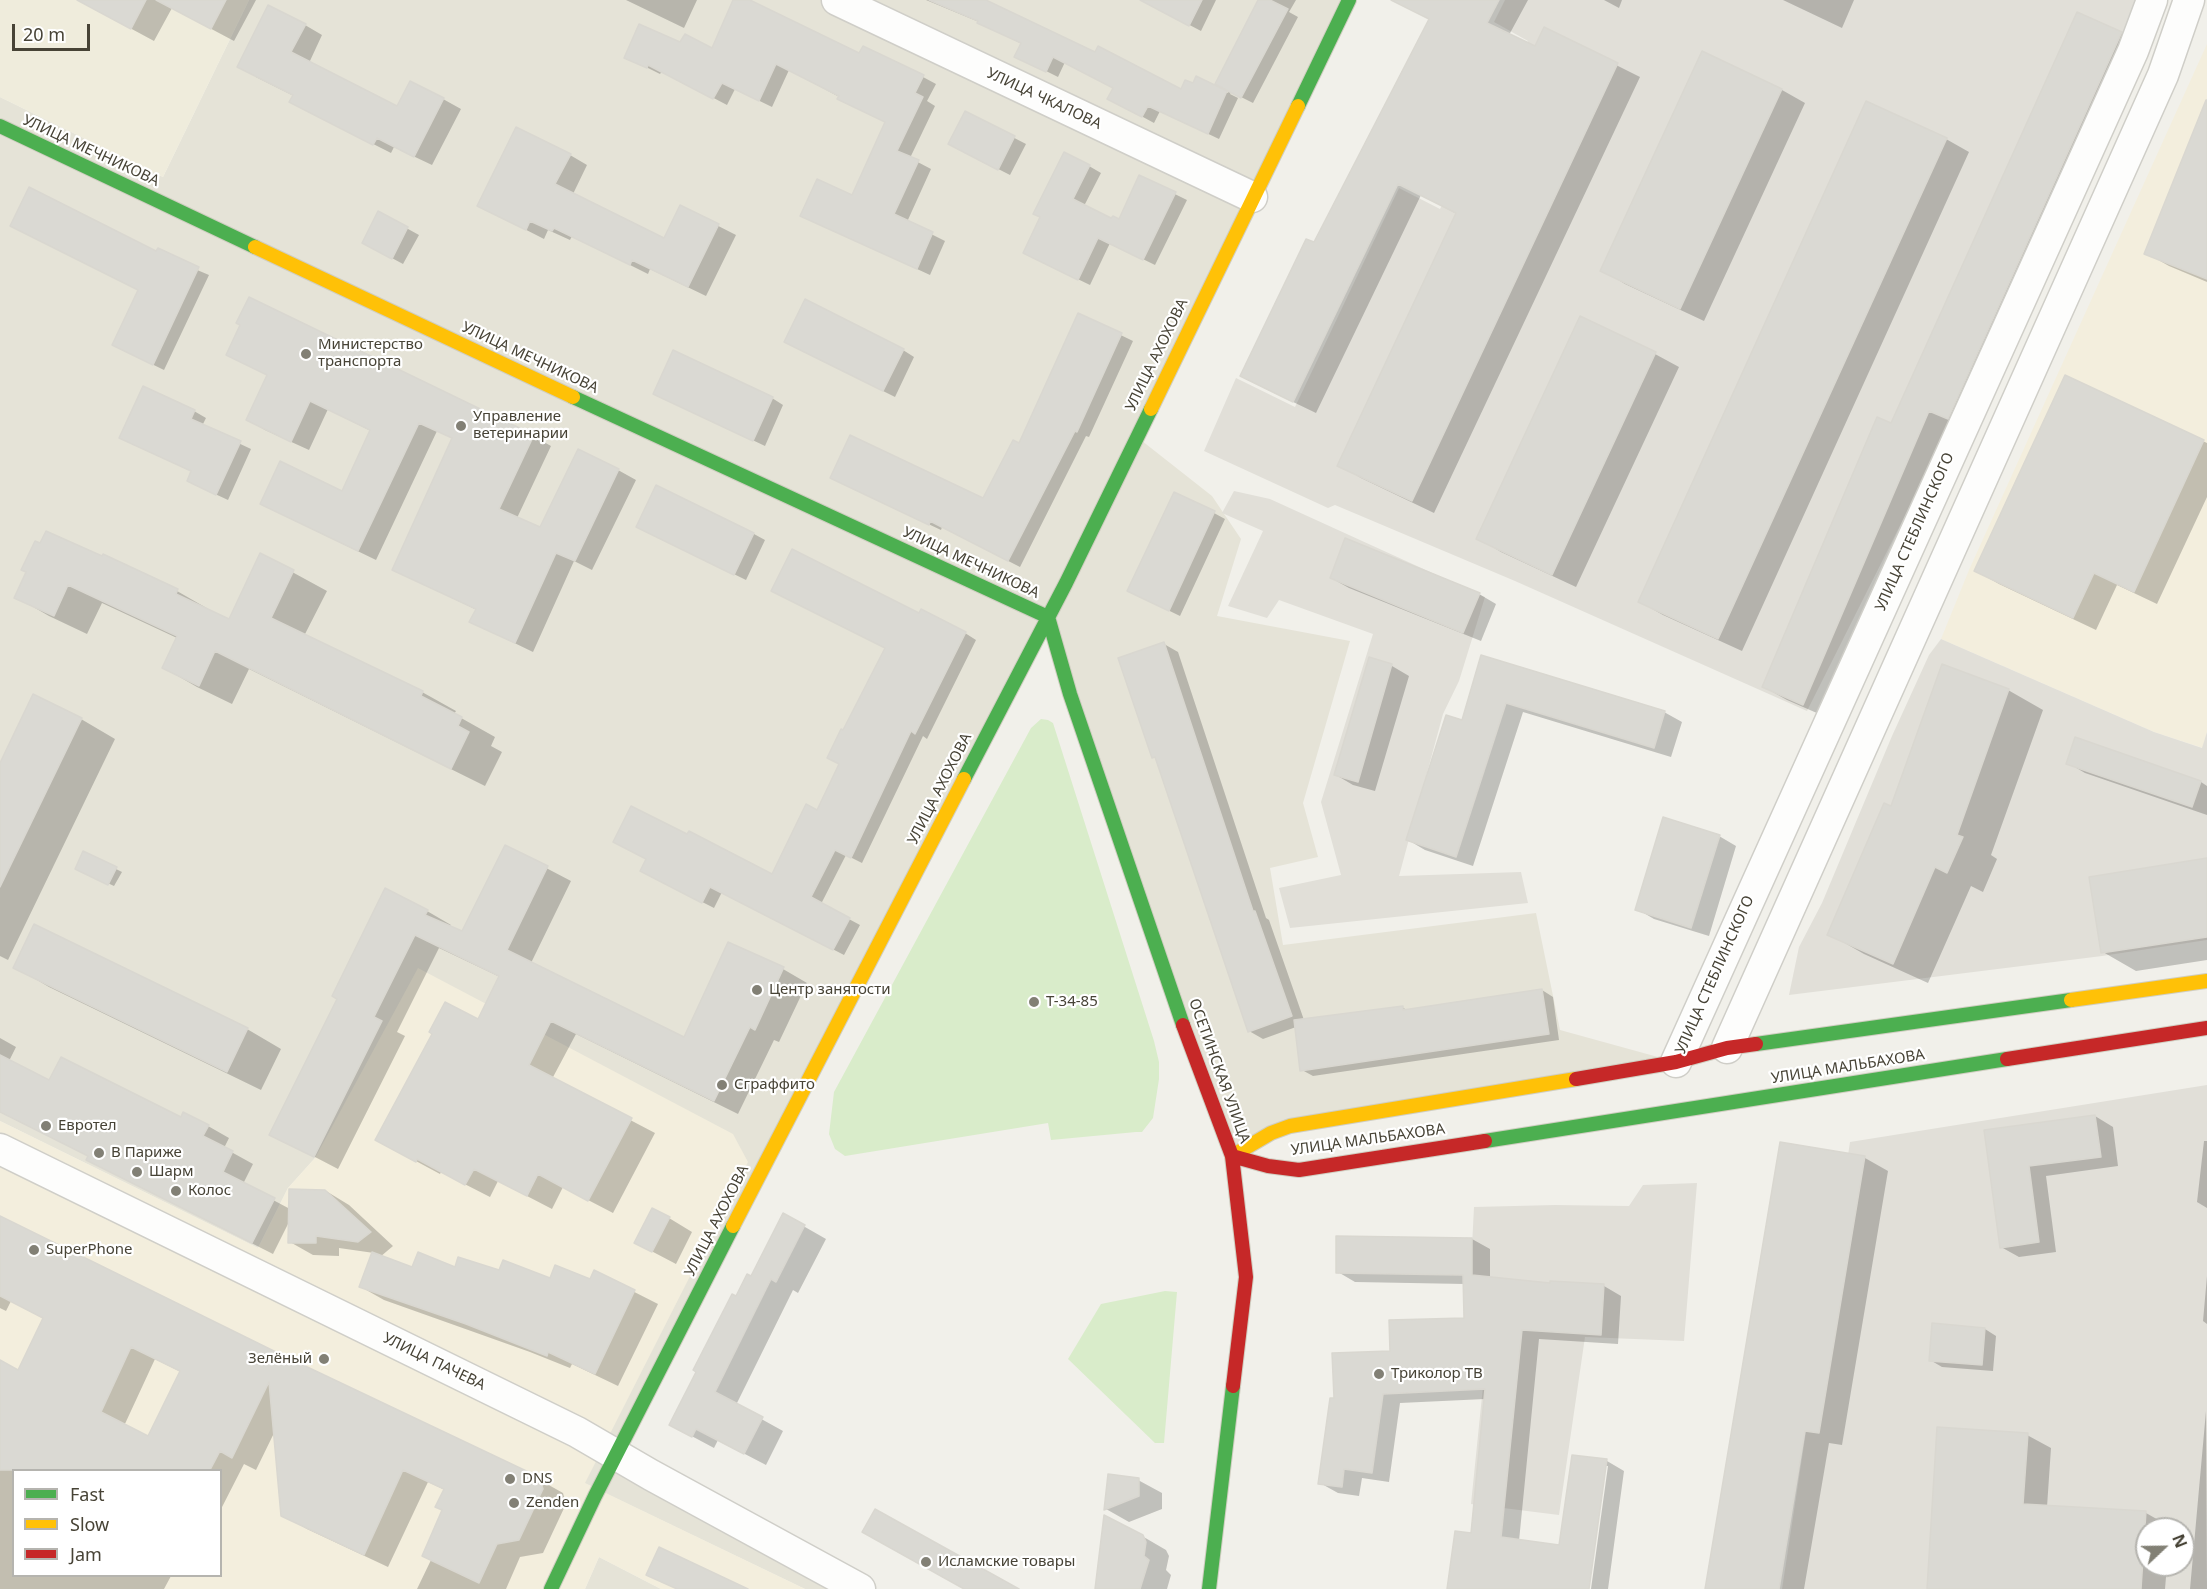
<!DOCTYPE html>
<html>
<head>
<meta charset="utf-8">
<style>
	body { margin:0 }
	#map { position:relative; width:2207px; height:1589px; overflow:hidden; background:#f1f0ea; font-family:"Noto Sans",sans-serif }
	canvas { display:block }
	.legend { position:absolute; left:12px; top:1469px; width:210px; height:108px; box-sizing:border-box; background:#fff; border:2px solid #b5b4af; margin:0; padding:8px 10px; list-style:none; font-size:18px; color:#474336 }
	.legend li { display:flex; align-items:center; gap:12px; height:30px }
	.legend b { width:30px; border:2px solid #b5b4af }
	.north { position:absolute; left:2135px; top:1517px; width:60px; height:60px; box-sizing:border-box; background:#fff; border:2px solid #b5b4af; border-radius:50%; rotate:68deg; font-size:16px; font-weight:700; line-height:24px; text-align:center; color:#474336 }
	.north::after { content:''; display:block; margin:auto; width:21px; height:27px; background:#828075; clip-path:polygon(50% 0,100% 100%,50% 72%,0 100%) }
	.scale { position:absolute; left:12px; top:24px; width:78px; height:27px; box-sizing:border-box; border:3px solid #474336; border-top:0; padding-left:8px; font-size:18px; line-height:21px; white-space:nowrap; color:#474336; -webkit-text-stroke:4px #fff; paint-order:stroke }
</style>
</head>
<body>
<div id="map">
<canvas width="2207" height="1589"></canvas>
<ul class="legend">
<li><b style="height:8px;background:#4caf50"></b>Fast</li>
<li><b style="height:8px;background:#ffc107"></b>Slow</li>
<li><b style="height:8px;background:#c62828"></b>Jam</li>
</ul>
<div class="north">N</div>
<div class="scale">20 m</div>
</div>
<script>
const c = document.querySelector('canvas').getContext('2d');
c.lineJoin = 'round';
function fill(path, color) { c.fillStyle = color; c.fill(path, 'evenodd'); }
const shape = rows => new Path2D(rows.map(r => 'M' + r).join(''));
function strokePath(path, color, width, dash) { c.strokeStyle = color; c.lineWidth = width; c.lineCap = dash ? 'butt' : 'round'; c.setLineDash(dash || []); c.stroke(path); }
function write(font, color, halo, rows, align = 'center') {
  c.font = font + ' "Noto Sans",sans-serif'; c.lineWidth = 4.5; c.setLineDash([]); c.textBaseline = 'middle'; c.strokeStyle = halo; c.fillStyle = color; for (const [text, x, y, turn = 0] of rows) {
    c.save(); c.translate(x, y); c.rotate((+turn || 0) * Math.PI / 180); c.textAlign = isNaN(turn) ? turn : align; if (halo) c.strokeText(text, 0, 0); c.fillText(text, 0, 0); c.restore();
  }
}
fill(shape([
	[249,0,1349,0,1137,437,1212,496,1241,539,1217,616,1350,641,1303,803,1318,857,1270,868,1283,945,1536,913,1560,1030,1676,1062,1290,1126,1232,1156,1048,618,617,1455,860,1589,805,1589,584,1483,315,1158,288,1188,258,1248,0,1121,0,97,163,177],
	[599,1557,661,1589,585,1589]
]), '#e5e3d7');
fill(shape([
	[2207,44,2207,732,2203,748,2154,732,1941,639,1969,570],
	[418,968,733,1134,748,1162,585,1483,805,1589,661,1589,599,1557,585,1589,0,1589,0,1121,258,1248,288,1188,315,1158],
	[14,1470,220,1470,220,1576,14,1576]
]), '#f3eedd');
fill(shape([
	[1505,0,2143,0,1954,418,1807,711,1515,581,1335,505,1328,508,1204,451,1236,378,1295,407,1399,188,1440,209,1528,41,1494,22],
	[1234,491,1270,499,1485,597,1459,681,1443,714,1399,876,1521,872,1528,903,1290,928,1279,888,1341,875,1321,802,1373,634,1279,600,1267,618,1228,606,1263,531,1222,513],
	[1941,639,2154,732,2202,748,2207,732,2207,940,2102,956,1789,995,1799,947,1822,903,1892,736,1929,655],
	[2207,1085,2207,1589,1782,1589,1850,1142],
	[2147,1529,2183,1529,2183,1565,2147,1565],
	[1697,1183,1684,1341,1585,1337,1559,1515,1471,1504,1486,1357,1470,1286,1474,1207,1555,1205,1629,1206,1643,1185]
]), '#e1dfd8');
fill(shape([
	[0,0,249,0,163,177,0,97]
]), '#efecdc');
fill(shape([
	[1041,719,1048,720,1053,723,1154,1041,1159,1062,1159,1079,1153,1118,1142,1132,1136,1132,1051,1140,1048,1123,845,1156,835,1149,829,1134,834,1092,1031,728],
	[1165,1291,1177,1292,1164,1443,1155,1443,1068,1359,1101,1304]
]), '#d9ecca');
fill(shape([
	[78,0,256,0,234,41,172,8,154,41],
	[626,0,697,0,684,28],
	[735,0,746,0,860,55,923,77,936,84,927,101,935,106,910,158,931,169,907,222,945,241,930,275,802,216,852,197,886,122,789,70,772,107,735,89,727,105,662,71,660,74,626,57,681,44,712,50],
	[926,0,983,0,1096,54,1182,91,1193,85,1196,78,1228,93,1260,0,1296,0,1289,12,1298,17,1253,103,1231,92,1230,94,1238,98,1219,139,1160,111,1154,123,1121,105,1115,88,1065,62,1058,77,1028,62,1022,44,979,22],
	[1142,0,1216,0,1201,31],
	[1405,0,1528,0,1509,35,1536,48,1544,29,1640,77,1434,513,1361,478,1339,465,1457,214,1421,195,1316,413,1264,388,1314,244,1430,20,1403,4],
	[1604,0,1622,0,1619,8],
	[1783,0,1854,0,1842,28],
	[305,25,322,35,309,63,398,108,443,99,461,109,432,165,394,147,391,153,308,111,294,96,256,77],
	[2121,34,2144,47,1826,717,1787,700,1764,687,1892,425],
	[1703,53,1782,90,1805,103,1704,321,1625,284,1602,270],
	[2207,102,2207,282,2169,266,2146,253],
	[966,113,1026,144,1010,175,961,150],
	[1946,139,1969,152,1742,651,1663,615,1640,602],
	[570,155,587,165,573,194,665,240,681,207,736,235,706,296,650,269,648,274,572,236,570,240,548,230,544,239,497,215],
	[1089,166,1101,173,1084,206,1112,220,1120,221,1140,177,1187,200,1155,265,1110,243,1090,285,1036,259],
	[379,213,419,235,403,264,375,249],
	[157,253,209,275,164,370,125,351],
	[1079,315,1133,341,1089,437,1086,436,1020,567,942,527,941,530,843,484,984,500,1020,445],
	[1581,318,1655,354,1679,367,1576,587,1501,552,1478,538],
	[797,348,903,350,914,357,895,397],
	[268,375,533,436,551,446,517,518,541,529,618,470,636,480,592,570,574,561,533,652,471,622,477,610,394,570,454,439,437,431,376,560,279,513,343,493,371,431,328,409,309,450,265,430,248,420],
	[2066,377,2207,443,2207,497,2157,604,2117,585,2096,630,1999,584,1976,571],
	[772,398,783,405,765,446,666,399],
	[194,411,206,418,202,426,251,449,228,500,200,487,193,472,132,444],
	[1214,513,1225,519,1180,616,1141,597],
	[638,527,754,534,765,540,746,580],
	[261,555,327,591,304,636,422,692,456,711,454,714,495,737,491,746,502,752,485,786,249,669,232,704,197,687,164,668,177,638,102,603,87,634,49,616,16,597,102,558,104,556,177,591,210,610,210,611,229,621],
	[1331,578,1479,594,1496,604,1481,641,1349,588],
	[965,633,976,640,927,739,923,736,862,863,846,855,821,904,860,925,844,955,722,892,714,908,653,877,772,876,818,812,841,764,844,732],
	[1164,644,1178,652,1266,918,1269,920,1304,1020,1402,1007,1408,1011,1542,990,1553,997,1559,1040,1313,1076,1302,1070,1296,1027,1263,1039,1249,1031,1157,759,1153,757],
	[1482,657,1664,712,1682,722,1671,757,1523,712,1473,866,1425,850,1408,840,1463,722],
	[1370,659,1392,666,1409,676,1375,791,1353,785,1336,775],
	[2008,690,2043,710,1991,855,1997,859,1983,892,1971,886,1928,983,1864,954,1829,934,1892,808],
	[81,719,115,739,8,960,0,956,0,766],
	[2068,763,2201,782,2207,786,2207,815,2085,773],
	[1719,836,1736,846,1709,936,1654,919,1637,909],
	[506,847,571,881,531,963,685,1039,783,969,807,983,779,1042,774,1040,738,1114,576,1034,552,1079,655,1133,613,1213,563,1187,552,1209,498,1181,490,1197,441,1172,440,1174,401,1153,434,1033,478,1021,500,977,439,948,397,1032,405,1036,338,1169,271,1134,427,911,451,925,449,927,463,933],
	[84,853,122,872,114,886,82,871],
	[2207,860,2207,960,2136,971,2103,952],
	[35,926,247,1029,281,1049,261,1090,49,987,15,967],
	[0,1038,16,1047,9,1061,50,1082,208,1126,229,1138,224,1148,253,1164,243,1184,290,1209,326,1191,349,1205,393,1246,380,1257,413,1269,456,1269,551,1280,591,1281,595,1272,658,1304,618,1386,572,1364,570,1368,530,1352,384,1300,361,1287,374,1253,339,1248,339,1256,313,1255,290,1242,290,1220,273,1254,109,1171,90,1157,0,1112],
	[2095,1116,2113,1127,2118,1166,2046,1176,2056,1252,2019,1257,2001,1247,1985,1131],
	[2204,1141,2207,1141,2207,1208,2197,1202],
	[1781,1144,1865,1158,1888,1171,1842,1445,1829,1443,1804,1589,1707,1589],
	[784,1215,826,1239,798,1293,793,1290,736,1405,783,1431,766,1465,718,1440,714,1448,671,1425,736,1298,751,1278],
	[0,1217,282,1357,538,1479,563,1493,566,1504,543,1553,520,1557,506,1589,417,1589,431,1560,444,1510,445,1490,428,1482,388,1567,307,1529,283,1515,275,1431,256,1470,244,1464,220,1511,220,1470,14,1470,14,1576,171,1576,164,1589,0,1589,0,1362,19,1372,44,1319,11,1301,6,1311,0,1308],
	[155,1359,181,1372,149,1438,124,1426],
	[669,1218,692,1232,676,1264,636,1243],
	[1338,1237,1472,1239,1490,1249,1490,1278,1552,1284,1604,1286,1621,1296,1618,1344,1539,1339,1519,1541,1561,1547,1607,1461,1624,1471,1608,1589,1591,1589,1608,1466,1605,1466,1588,1589,1449,1589,1472,1535,1485,1399,1400,1403,1389,1482,1362,1478,1359,1496,1338,1493,1320,1483,1336,1400,1391,1352,1466,1319,1465,1284,1355,1282,1338,1272],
	[2207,1276,2207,1324,2203,1321],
	[1985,1329,1996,1336,1993,1371,1942,1367,1930,1360],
	[2206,1411,2207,1589,2190,1589],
	[2027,1435,2051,1448,2047,1507,2146,1513,2169,1526,2169,1529,2147,1529,2147,1565,2167,1565,2165,1589,1928,1589],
	[1138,1480,1162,1493,1162,1509,1129,1522,1106,1509],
	[1142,1536,1166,1550,1169,1556,1166,1570,1171,1575,1167,1589,1097,1589]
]), '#0003');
const building = shape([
	[77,0,146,0,131,29,77,0],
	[156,0,226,0,211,29,156,0],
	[733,0,750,0,859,53,863,46,924,75,915,93,923,97,897,151,919,160,894,214,933,232,917,269,800,216,817,179,852,195,885,122,837,99,839,96,776,64,759,101,722,83,713,99,648,65,647,68,624,58,639,24,680,42,685,34,712,48,733,0],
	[929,0,986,0,1095,52,1098,46,1181,89,1185,80,1193,83,1196,76,1227,91,1208,134,1148,106,1142,117,1107,99,1113,88,1053,57,1046,72,1014,57,1021,43,977,23,978,21,929,0],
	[1140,0,1202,0,1189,26,1140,0],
	[1258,0,1270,0,1288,9,1241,98,1215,84,1258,0],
	[1391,0,1499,0,1487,23,1535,46,1544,27,1618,63,1412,501,1337,466,1456,213,1398,184,1293,402,1240,376,1306,239,1314,242,1429,19,1391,0],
	[268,5,306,24,291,52,397,106,410,81,444,98,414,157,377,138,373,145,289,102,293,95,237,67,268,5],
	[2077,12,2122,32,1948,419,1929,411,1803,705,1762,687,1877,417,1891,423,2077,12],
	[1702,51,1782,89,1680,309,1600,271,1702,51],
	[2206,100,2207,100,2207,279,2144,254,2206,100],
	[1866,101,1947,138,1718,639,1638,602,1866,101],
	[965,111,1015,136,998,170,948,144,965,111],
	[516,127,571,154,555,184,664,238,680,205,719,224,688,287,632,260,630,265,554,228,552,231,530,221,526,230,477,206,516,127],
	[1064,152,1090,165,1073,199,1111,218,1113,216,1119,219,1139,175,1176,192,1143,260,1098,238,1078,280,1023,253,1040,217,1033,214,1064,152],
	[29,187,156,251,158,248,199,267,153,365,112,345,138,290,10,226,29,187],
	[378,211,408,227,392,259,362,243,378,211],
	[249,297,534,435,499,509,540,527,578,449,619,469,575,561,556,553,515,643,469,622,476,609,392,570,452,438,419,423,358,551,260,504,280,461,342,491,370,430,310,401,291,442,246,420,267,375,226,355,240,325,236,323,249,297],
	[805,299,904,349,883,391,784,342,805,299],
	[1078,313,1122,333,1077,432,1075,431,1008,561,930,521,929,525,830,478,850,435,983,498,1013,440,1019,443,1078,313],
	[1580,316,1656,352,1552,575,1476,539,1580,316],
	[673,350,773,397,753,441,653,394,673,350],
	[2065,375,2204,440,2134,592,2094,573,2073,618,1974,571,2065,375],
	[143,386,195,410,191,419,241,441,216,495,187,481,191,471,119,438,143,386],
	[656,485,754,533,734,575,636,527,656,485],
	[1174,492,1215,511,1169,611,1127,591,1174,492],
	[46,531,102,556,103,554,178,589,176,594,229,619,260,553,294,570,271,618,423,691,421,696,462,717,458,726,469,732,451,769,215,651,199,686,162,668,177,636,68,585,54,616,14,598,26,572,21,570,35,541,40,543,46,531],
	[1345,538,1480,593,1463,633,1330,578,1345,538],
	[792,549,919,613,921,609,966,632,915,734,911,731,851,858,835,850,811,897,850,918,833,950,710,887,702,903,640,871,646,859,613,842,631,806,687,834,689,831,772,874,806,804,817,810,839,764,827,758,841,729,843,730,885,648,771,591,792,549],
	[1164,642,1253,911,1255,911,1292,1016,1248,1032,1155,757,1152,758,1118,658,1164,642],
	[1481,655,1665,711,1654,748,1506,703,1456,857,1406,840,1446,715,1462,720,1481,655],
	[1369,657,1392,664,1358,782,1334,775,1369,657],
	[1942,664,2009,689,1957,835,1963,837,1947,873,1935,867,1893,964,1827,935,1884,803,1891,806,1942,664],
	[33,694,82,718,0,887,0,763,33,694],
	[2075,737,2201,781,2192,807,2066,764,2075,737],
	[1663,817,1720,835,1691,928,1635,910,1663,817],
	[505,845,548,866,507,950,684,1037,728,942,784,967,755,1030,750,1027,714,1101,551,1021,529,1065,632,1118,588,1201,538,1174,527,1196,474,1169,465,1185,417,1159,416,1162,375,1140,432,1034,429,1032,445,1002,478,1019,499,976,415,935,374,1017,382,1021,314,1157,269,1135,337,999,332,996,385,888,428,910,425,915,462,931,505,845],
	[83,851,117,867,108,885,75,869,83,851],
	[2207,858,2207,937,2101,953,2089,877,2207,858],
	[34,924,248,1028,227,1072,13,968,34,924],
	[1542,989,1549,1034,1300,1071,1294,1020,1403,1006,1403,1010,1542,989],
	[0,1055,49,1080,61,1057,181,1117,183,1112,209,1125,203,1136,233,1151,223,1172,275,1198,252,1243,86,1160,88,1156,0,1112,0,1055],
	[2095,1115,2101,1157,2029,1166,2039,1242,2000,1248,1984,1130,2095,1115],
	[1780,1142,1865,1156,1819,1433,1805,1431,1779,1589,1705,1589,1780,1142],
	[289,1189,325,1190,371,1232,358,1242,316,1236,316,1243,288,1243,289,1189],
	[652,1208,670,1217,652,1252,634,1243,652,1208],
	[783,1213,805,1225,776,1282,771,1279,715,1392,763,1417,744,1454,696,1429,692,1437,669,1425,696,1372,693,1370,732,1294,736,1296,747,1274,751,1276,783,1213],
	[0,1216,282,1355,539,1477,543,1489,519,1540,497,1544,479,1583,422,1556,442,1510,435,1507,444,1489,403,1470,364,1555,281,1516,269,1382,232,1458,220,1451,210,1470,0,1470,0,1360,18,1370,43,1318,0,1296,0,1216],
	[131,1347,180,1371,148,1436,101,1412,131,1347],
	[1336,1236,1472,1238,1472,1275,1550,1283,1550,1281,1604,1284,1601,1335,1522,1330,1501,1537,1559,1545,1572,1455,1607,1459,1589,1589,1447,1589,1455,1531,1471,1533,1485,1389,1383,1394,1372,1473,1344,1469,1342,1487,1318,1484,1330,1398,1334,1398,1332,1353,1390,1351,1389,1320,1464,1318,1463,1275,1336,1273,1336,1236],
	[372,1252,412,1267,418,1252,455,1267,458,1257,499,1270,503,1260,550,1278,555,1265,590,1279,594,1270,635,1290,595,1374,548,1352,547,1356,466,1324,359,1287,372,1252],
	[1932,1323,1985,1328,1982,1365,1929,1361,1932,1323],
	[1937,1427,2028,1433,2023,1504,2146,1511,2141,1589,1927,1589,1937,1427],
	[1108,1474,1139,1478,1139,1496,1104,1510,1108,1474],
	[875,1509,1019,1589,964,1589,862,1532,875,1509],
	[1104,1515,1143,1535,1146,1542,1144,1556,1149,1560,1140,1589,1095,1589,1104,1515],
	[659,1547,748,1589,677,1589,646,1575,659,1547]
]);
fill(building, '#dad9d3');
strokePath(building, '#d9d7d0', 1.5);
const street = shape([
	[837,0,1252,197],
	[1727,1048,2163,75,2189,0],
	[1676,1062,2133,51,2152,0],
	[0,1149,577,1432,651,1475,860,1589]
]);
const fast = shape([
	[1298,106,1349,0],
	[0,126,255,247],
	[573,397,1048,617],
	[1048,617,1070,694,1183,1025],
	[964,779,1066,583,1151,409],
	[1756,1044,2071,1000],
	[1485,1141,2007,1059],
	[551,1589,595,1496,733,1226],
	[1209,1589,1233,1386]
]);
const slow = shape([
	[255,247,573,397],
	[1151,409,1298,106],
	[2071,1000,2207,981],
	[1232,1156,1271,1133,1290,1126,1576,1079],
	[733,1226,964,779]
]);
const jam = shape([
	[1183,1025,1232,1156,1246,1277,1233,1386],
	[2007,1059,2207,1028],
	[1576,1079,1676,1062,1727,1048,1756,1044],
	[1232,1156,1268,1166,1299,1170,1485,1141]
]);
strokePath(street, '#cfcec8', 33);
strokePath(fast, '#d0cec1', 16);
strokePath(slow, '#d0cec1', 16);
strokePath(jam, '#d0cec1', 16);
strokePath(street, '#fdfdfc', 30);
strokePath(fast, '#4caf50', 14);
strokePath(slow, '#ffc107', 14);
strokePath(jam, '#c62828', 14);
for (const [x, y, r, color] of [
	[306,354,6,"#828075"],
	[461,426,6,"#828075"],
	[757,990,6,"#828075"],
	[1034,1002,6,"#828075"],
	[722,1085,6,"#828075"],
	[46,1126,6,"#828075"],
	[99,1153,6,"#828075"],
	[137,1172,6,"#828075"],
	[176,1191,6,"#828075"],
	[34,1250,6,"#828075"],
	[324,1359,6,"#828075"],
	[1379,1374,6,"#828075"],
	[510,1479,6,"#828075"],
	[514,1503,6,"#828075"],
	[926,1562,6,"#828075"]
]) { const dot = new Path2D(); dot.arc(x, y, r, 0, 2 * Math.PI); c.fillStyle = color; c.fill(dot); strokePath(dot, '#fff', 2); }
write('15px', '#474336', '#fff', [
	["УЛИЦА ЧКАЛОВА",1044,99,25],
	["УЛИЦА МЕЧНИКОВА",91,151,25],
	["УЛИЦА АХОХОВА",1157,355,-64],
	["УЛИЦА МЕЧНИКОВА",530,358,25],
	["УЛИЦА СТЕБЛИНСКОГО",1915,532,-66],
	["УЛИЦА МЕЧНИКОВА",971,563,25],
	["УЛИЦА АХОХОВА",940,789,-63],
	["УЛИЦА СТЕБЛИНСКОГО",1715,975,-66],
	["УЛИЦА МАЛЬБАХОВА",1848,1067,-9],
	["ОСЕТИНСКАЯ УЛИЦА",1219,1071,70],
	["УЛИЦА МАЛЬБАХОВА",1368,1140,-8],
	["УЛИЦА АХОХОВА",717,1221,-63],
	["УЛИЦА ПАЧЕВА",434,1362,26]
]);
write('15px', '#474336', '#fff', [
	["Министерство",318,345],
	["транспорта",318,362],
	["Управление",473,417],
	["ветеринарии",473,434],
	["Центр занятости",769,990],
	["Т-34-85",1046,1002],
	["Сграффито",734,1085],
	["Евротел",58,1126],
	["В Париже",111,1153],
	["Шарм",149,1172],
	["Колос",188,1191],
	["SuperPhone",46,1250],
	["Зелёный",312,1359,"right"],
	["Триколор ТВ",1391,1374],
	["DNS",522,1479],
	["Zenden",526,1503],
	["Исламские товары",938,1562]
], 'left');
</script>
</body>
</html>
